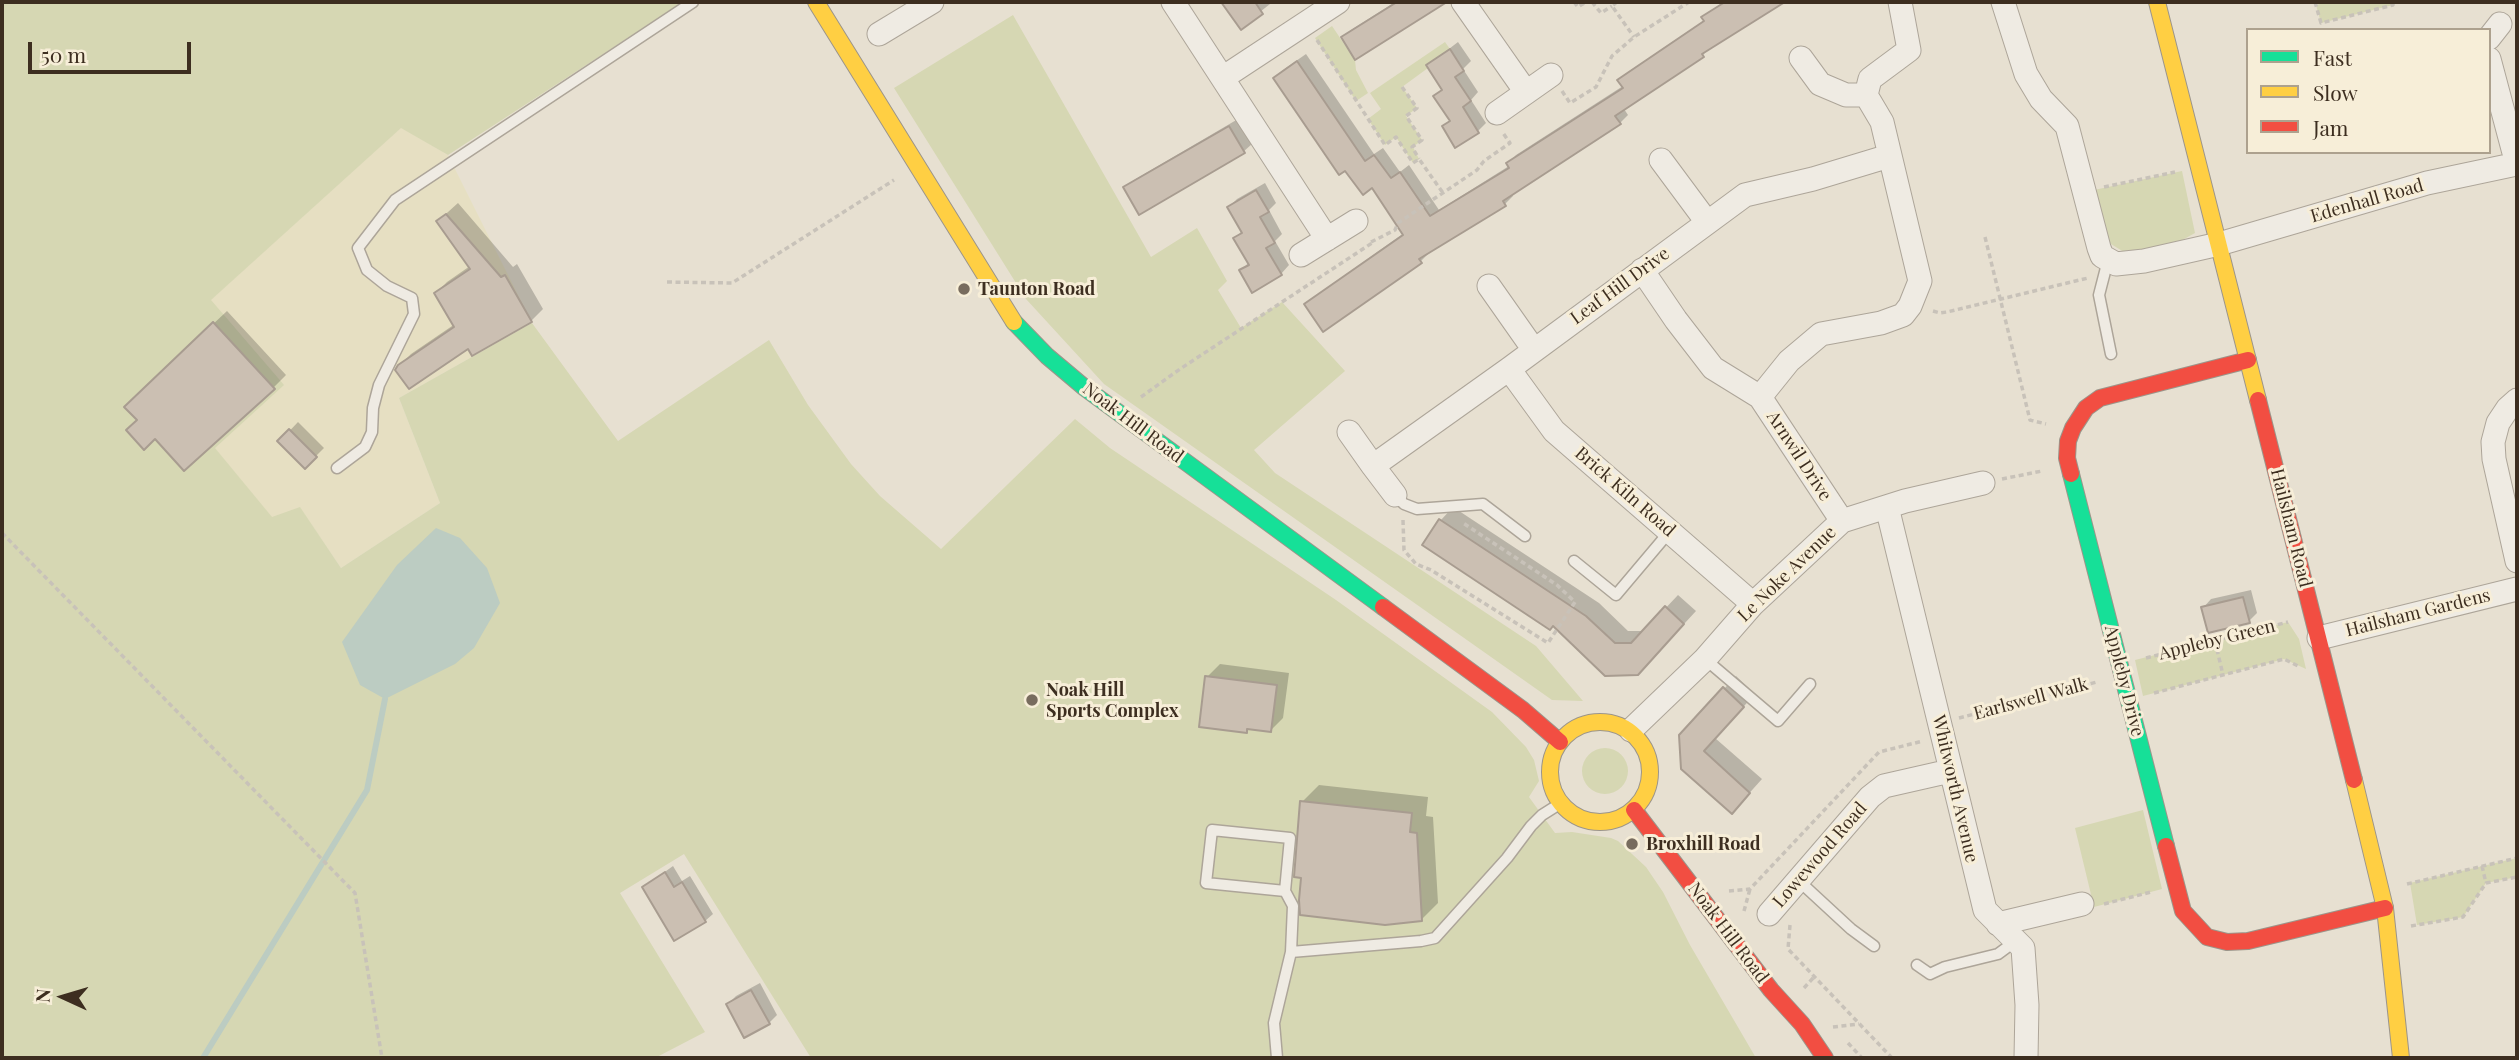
<!DOCTYPE html>
<html>
<head>
<meta charset="utf-8">
<style>
	body { margin:0 }
	#map { position:relative; width:2519px; height:1060px; overflow:hidden; background:#e7e0d1; font-family:"Playfair Display",serif }
	canvas { display:block }
	.frame { position:absolute; inset:0; border:4px solid #3d2e20; pointer-events:none }
	.legend { position:absolute; left:2246px; top:28px; width:245px; height:126px; box-sizing:border-box; background:#f7eed8; border:2px solid #ada18e; margin:0; padding:9px 12px; list-style:none; font-size:21px; color:#3d2e20 }
	.legend li { display:flex; align-items:center; gap:14px; height:35px }
	.legend b { width:35px; border:2px solid #ada18e }
	.north { position:absolute; left:28px; top:962px; width:70px; height:70px; -webkit-text-stroke:5px #f7eed8; paint-order:stroke; rotate:274deg; font-size:19px; font-weight:700; line-height:28px; text-align:center; color:#3d2e20 }
	.north::after { content:''; display:block; margin:auto; width:24px; height:32px; background:#3d2e20; clip-path:polygon(50% 0,100% 100%,50% 72%,0 100%) }
	.scale { position:absolute; left:28px; top:42px; width:163px; height:32px; box-sizing:border-box; border:4px solid #3d2e20; border-top:0; padding-left:9px; font-size:21px; line-height:24px; white-space:nowrap; color:#3d2e20; -webkit-text-stroke:5px #f7eed8; paint-order:stroke }
</style>
</head>
<body>
<div id="map">
<canvas width="2519" height="1060"></canvas>
<div class="frame"></div>
<ul class="legend">
<li><b style="height:9px;background:#16e098"></b>Fast</li>
<li><b style="height:9px;background:#ffcf43"></b>Slow</li>
<li><b style="height:9px;background:#f24e42"></b>Jam</li>
</ul>
<div class="north">N</div>
<div class="scale">50 m</div>
</div>
<script>
const c = document.querySelector('canvas').getContext('2d');
c.lineJoin = 'round';
function fill(path, color) { c.fillStyle = color; c.fill(path, 'evenodd'); }
const shape = rows => new Path2D(rows.map(r => 'M' + r).join(''));
function strokePath(path, color, width, dash) { c.strokeStyle = color; c.lineWidth = width; c.lineCap = dash ? 'butt' : 'round'; c.setLineDash(dash || []); c.stroke(path); }
function write(font, color, halo, rows, align = 'center') {
  c.font = font + ' "Playfair Display",serif'; c.lineWidth = 6; c.setLineDash([]); c.textBaseline = 'middle'; c.strokeStyle = halo; c.fillStyle = color; for (const [text, x, y, turn = 0] of rows) {
    c.save(); c.translate(x, y); c.rotate((+turn || 0) * Math.PI / 180); c.textAlign = isNaN(turn) ? turn : align; if (halo) c.strokeText(text, 0, 0); c.fillText(text, 0, 0); c.restore();
  }
}
fill(shape([
	[401,127,448,155,532,323,399,398,440,503,341,568,300,508,272,518,214,448,210,300]
]), '#e6dfc2');
fill(shape([
	[2,2,683,2,448,155,401,128,211,300,284,385,215,448,272,517,300,507,341,568,440,503,399,398,532,323,618,441,769,340,808,405,851,464,880,496,941,549,1075,419,1110,448,1336,600,1492,712,1526,747,1534,760,1539,781,1529,797,1555,833,1572,832,1611,838,1618,841,1646,867,1663,892,1690,945,1756,1058,811,1058,684,854,620,893,705,1032,655,1058,2,1058],
	[2327,2,2393,2,2393,5,2321,23,2316,5],
	[1013,15,1151,257,1197,228,1227,281,1218,290,1241,328,1282,302,1345,371,1254,450,1275,473,1536,646,1583,701,1552,700,1104,384,1026,299,894,88],
	[1332,26,1355,60,1356,70,1368,93,1356,101,1315,38],
	[1445,42,1450,49,1426,65,1428,68,1402,87,1417,108,1406,116,1422,140,1413,147,1419,159,1413,163,1396,137,1385,145,1368,119,1381,109,1370,93],
	[2182,171,2195,233,2175,244,2124,252,2106,241,2094,190],
	[2288,622,2299,639,2306,669,2284,659,2143,696,2135,660],
	'1582 771a23 23 0 1 1 46 0a23 23 0 1 1-46 0Z',
	[2143,810,2162,889,2094,907,2075,828],
	[2517,858,2517,877,2486,883,2463,917,2417,925,2410,883]
]), '#d6d7b3');
fill(shape([
	[436,528,460,538,487,568,500,603,474,648,455,664,385,699,360,685,342,642,397,565]
]), '#bcccc2');
fill(shape([
	[1223,2,1268,2,1270,4,1241,27],
	[1395,2,1438,3,1343,38,1351,30],
	[1723,2,1781,2,1710,47,1703,55,1624,109,1628,115,1620,123,1511,193,1513,196,1505,204,1428,251,1429,253,1421,261,1324,329,1306,305,1314,297,1404,233,1372,186,1275,78,1283,70,1306,54,1374,154,1383,148,1400,172,1409,165,1439,210,1509,166,1508,164,1516,155,1623,86,1620,80,1628,72,1705,20,1703,17],
	[1458,42,1471,61,1463,69,1478,92,1471,100,1486,123,1478,131,1444,127,1451,120,1435,96,1443,88,1428,65],
	[1238,119,1252,144,1243,152,1126,188,1134,180],
	[1265,183,1276,203,1269,210,1282,234,1275,241,1289,265,1281,274,1241,271,1249,262,1235,238,1242,231,1229,207,1237,199],
	[458,203,513,267,517,264,543,309,531,321,468,347,399,366,411,354,455,324,436,293,447,282,470,266,438,221],
	[227,311,286,375,273,388,139,420,139,394],
	[298,422,324,448,305,467,280,441],
	[1453,507,1599,603,1628,631,1644,631,1678,595,1696,611,1651,660,1553,624,1425,545,1441,520],
	[2251,590,2257,613,2249,621,2203,608,2211,599],
	[1220,664,1289,673,1283,718,1270,731,1250,728,1246,732,1207,677],
	[1736,676,1755,694,1715,738,1762,779,1744,799,1682,768,1724,689],
	[1319,785,1428,797,1426,816,1433,817,1438,903,1422,919,1302,802],
	[673,866,682,881,690,876,713,914,705,921,675,939,644,887],
	[760,983,777,1015,769,1023,728,1004,736,996]
]), '#0003');
strokePath(shape([
	[203,1058,367,790,385,699]
]), '#bcccc2', 6);
const building = shape([
	[1221,2,1255,2,1263,14,1241,30,1221,2],
	[1397,2,1447,2,1355,60,1341,37,1397,2],
	[1725,2,1785,2,1702,54,1704,57,1615,116,1621,124,1503,201,1506,206,1419,259,1422,263,1323,332,1304,304,1403,235,1372,188,1363,195,1345,171,1339,175,1273,78,1297,61,1365,161,1374,155,1391,178,1400,172,1430,216,1509,168,1506,163,1623,88,1617,80,1704,21,1701,17,1725,2],
	[1450,49,1464,71,1455,77,1471,101,1463,107,1479,133,1455,148,1442,126,1450,121,1433,96,1442,90,1426,65,1450,49],
	[1229,126,1245,153,1139,215,1123,187,1229,126],
	[1256,190,1269,212,1260,217,1275,243,1266,248,1282,275,1252,293,1239,270,1249,265,1233,238,1242,233,1227,207,1256,190],
	[446,214,501,277,505,275,532,322,472,356,468,349,409,389,395,370,398,365,454,327,434,293,470,269,436,221,446,214],
	[213,322,275,389,184,471,155,439,144,450,126,430,137,420,124,407,213,322],
	[289,429,317,457,305,469,277,441,289,429],
	[1439,519,1586,616,1615,643,1631,643,1665,606,1684,624,1638,675,1605,676,1553,626,1550,630,1422,545,1439,519],
	[2243,597,2250,623,2208,633,2201,607,2243,597],
	[1205,676,1277,685,1271,732,1247,729,1247,733,1199,727,1205,676],
	[1723,687,1744,707,1704,751,1750,793,1732,814,1681,769,1679,735,1723,687],
	[1300,801,1412,813,1410,832,1417,833,1422,921,1385,925,1300,915,1299,900,1301,878,1294,877,1300,801],
	[665,872,674,887,682,882,706,922,674,941,642,887,665,872],
	[751,990,770,1024,744,1038,726,1004,751,990]
]);
fill(building, '#cbbfb2');
strokePath(building, '#a89c90', 2);
const lane = shape([
	[2108,260,2099,295,2111,354],
	[337,468,365,447,372,432,373,408,379,385,414,314,412,298,387,286,367,270,358,248,395,200,693,2],
	[1395,495,1404,504,1417,509,1483,504,1525,536],
	[1574,561,1616,595,1670,531],
	[1705,659,1778,721,1810,684],
	[1799,881,1851,929,1874,946],
	[1291,952,1421,941,1435,938,1507,858,1531,826,1542,815,1561,803],
	[1917,965,1930,974,1945,967,1998,954,2017,940],
	[1277,1058,1274,1023,1291,952,1293,906,1285,891,1290,838,1212,830,1206,883,1285,891]
]);
const street = shape([
	[1173,2,1327,239],
	[1463,2,1526,92],
	[2003,2,2026,74,2041,99,2067,126,2099,248,2102,256,2116,264,2144,261,2219,244,2427,183,2517,164],
	[879,34,932,2],
	[2489,38,2500,24],
	[1801,58,1820,84,1846,95,1866,95],
	[2489,59,2517,164],
	[1224,77,1338,2],
	[1497,113,1551,75],
	[1661,160,1707,222],
	[1301,255,1356,221],
	[1642,270,1676,320,1713,368,1760,397,1842,521],
	[1489,286,1534,350],
	[1509,369,1554,431,1753,604],
	[1760,397,1789,361,1821,334,1881,323,1903,315,1910,306,1920,281,1882,122,1866,95,1870,79,1909,50,1900,2],
	[2517,400,2508,408,2498,423,2493,442,2494,459,2517,561],
	[1349,432,1373,466],
	[1395,495,1373,466,1509,369,1745,195,1813,179,1889,156],
	[1887,507,1985,910,2023,948,2027,1005,2026,1058],
	[2319,638,2517,589],
	[1631,730,1705,659,1753,604,1842,521,1905,501,1983,483],
	[1769,914,1870,797,1884,786,1950,771],
	[1998,924,2082,904]
]);
const fast = shape([
	[1014,322,1047,356,1085,388,1383,607],
	[2071,474,2166,846]
]);
const slow = shape([
	[816,2,1014,322],
	[2157,2,2258,400],
	'1550 772a50 50 0 1 1 100 0a50 50 0 1 1-100 0Z',
	[2354,780,2385,908,2401,1058]
]);
const jam = shape([
	[2258,400,2354,780],
	[2071,474,2067,458,2068,441,2073,428,2086,408,2100,398,2248,360],
	[1383,607,1523,710,1560,742],
	[1634,810,1771,990,1802,1024,1825,1058],
	[2166,846,2183,911,2207,937,2227,942,2248,941,2385,908]
]);
strokePath(lane, '#ada599', 13);
strokePath(street, '#ada599', 25);
strokePath(fast, '#9c958a', 18);
strokePath(slow, '#9c958a', 18);
strokePath(jam, '#9c958a', 18);
strokePath(shape([
	[1574,2,1578,7,1586,2],
	[1592,2,1601,13,1612,6],
	[1617,2,1612,6,1634,37],
	[2315,2,2321,23,2393,5,2393,2],
	[1317,40,1385,145,1396,137,1413,163,1419,159,1443,193],
	[1402,87,1417,108,1406,116,1422,140,1412,147,1419,159],
	[1562,91,1570,103,1596,87,1612,56,1634,37,1689,2],
	[2104,187,2175,172],
	[1985,237,2030,420,2046,424],
	[1371,242,1395,230,1398,223,1477,170,1484,161,1510,143,1503,133],
	[667,282,732,283,894,180],
	[1933,311,1940,313,1947,312,2088,278],
	[1141,397,1180,369,1372,243],
	[2002,479,2042,471],
	[1403,520,1404,550,1416,564,1431,570,1548,643,1575,602,1557,585,1463,523],
	[2,533,355,893,382,1058],
	[2215,641,2223,675],
	[2146,658,2288,622],
	[2154,693,2284,659,2298,666],
	[1959,718,2097,682],
	[2482,866,2486,883],
	[2407,884,2517,858],
	[1729,891,1750,889,1879,752,1923,741],
	[2104,904,2151,892],
	[1744,911,1750,889],
	[1790,925,1788,949,1892,1058],
	[2411,926,2463,917,2486,883,2517,877],
	[1804,988,1814,977],
	[1833,1027,1859,1024],
	[1848,1043,1862,1058]
]), '#c8c2b9', 3.5, [5, 3.5]);
strokePath(lane, '#efebe3', 10);
strokePath(street, '#efebe3', 23);
strokePath(fast, '#16e098', 16);
strokePath(slow, '#ffcf43', 16);
strokePath(jam, '#f24e42', 16);
for (const [x, y, r, color] of [
	[964,289,7,"#786c5e"],
	[1032,700,7,"#786c5e"],
	[1632,844,7,"#786c5e"]
]) { const dot = new Path2D(); dot.arc(x, y, r, 0, 2 * Math.PI); c.fillStyle = color; c.fill(dot); strokePath(dot, '#f7eed8', 2.5); }
write('18px', '#3d2e20', '#f7eed8', [
	["Edenhall Road",2367,201,-16],
	["Leaf Hill Drive",1620,286,-36],
	["Noak Hill Road",1133,423,37],
	["Arnwil Drive",1799,456,57],
	["Brick Kiln Road",1625,492,41],
	["Hailsham Road",2291,528,76],
	["Le Noke Avenue",1787,574,-44],
	["Hailsham Gardens",2418,613,-14],
	["Appleby Green",2217,640,-14],
	["Appleby Drive",2124,681,76],
	["Earlswell Walk",2031,699,-15],
	["Whitworth Avenue",1955,789,77],
	["Lowewood Road",1820,855,-49],
	["Noak Hill Road",1728,933,53]
]);
write('bold 18px', '#3d2e20', '#f7eed8', [
	["Taunton Road",978,289],
	["Noak Hill",1046,690],
	["Sports Complex",1046,711],
	["Broxhill Road",1646,844]
], 'left');
</script>
</body>
</html>
